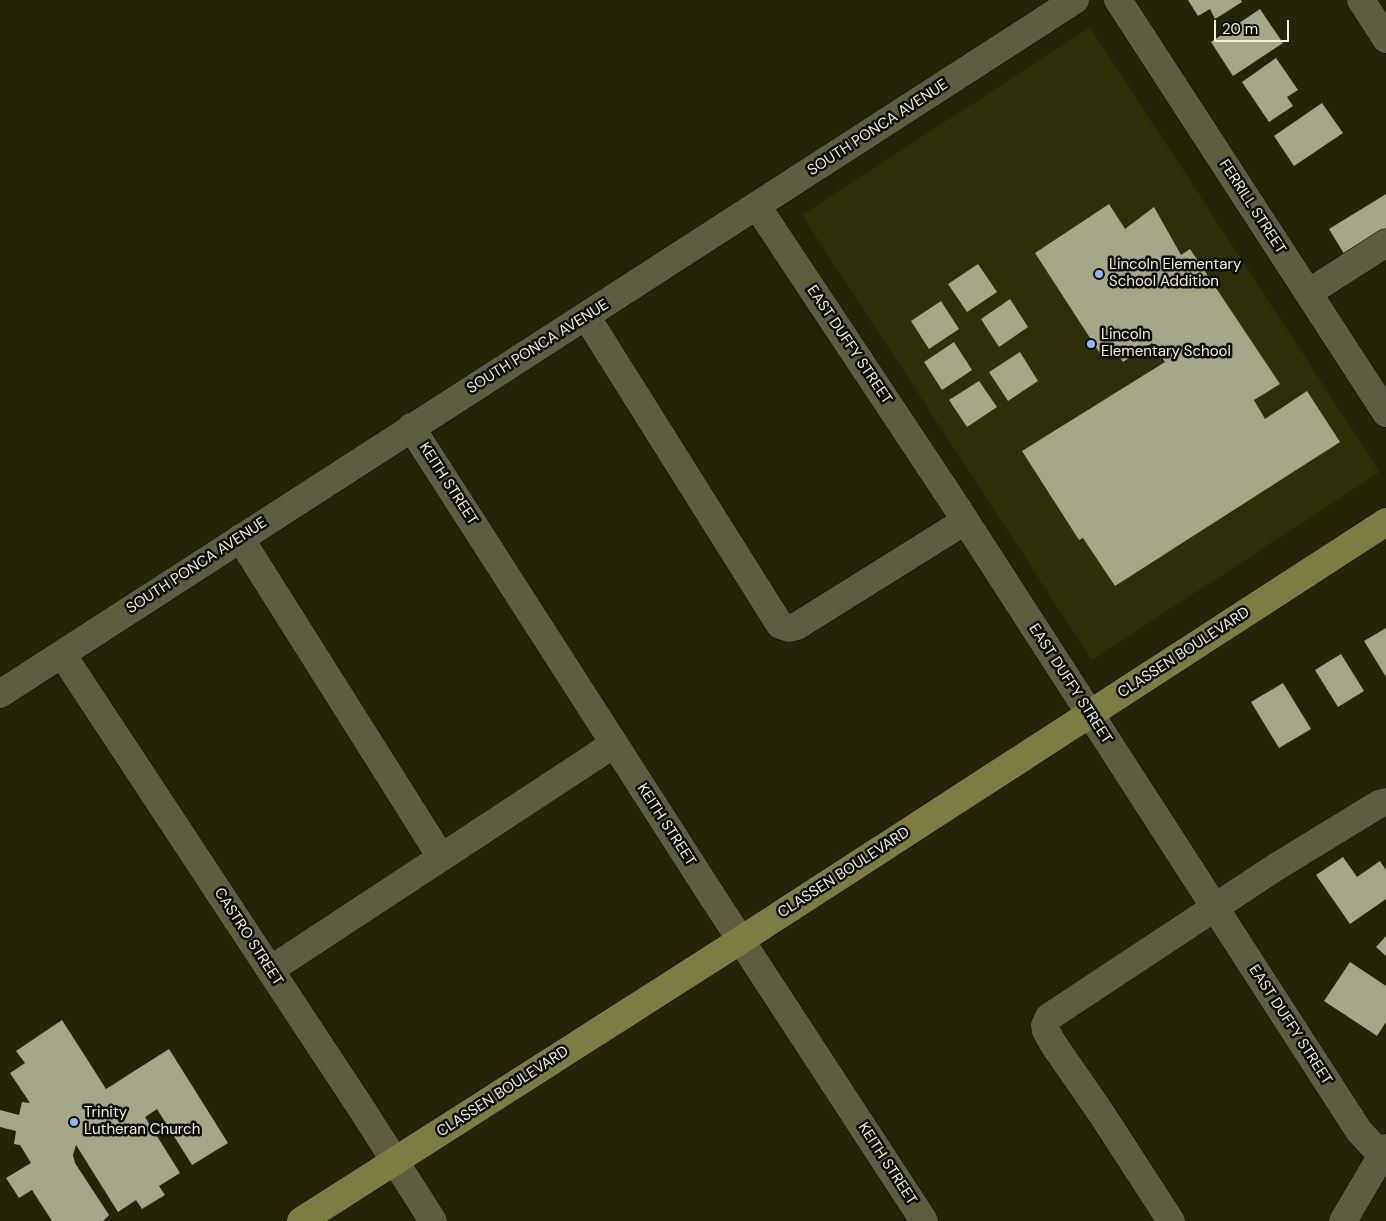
<!DOCTYPE html>
<html>
<head>
<meta charset="utf-8">
<style>
	body { margin:0 }
	#map { position:relative; width:1386px; height:1221px; overflow:hidden; background:#242409; font-family:"DM Sans",sans-serif }
	canvas { display:block }
	.scale { position:absolute; left:1214px; top:20px; width:75px; height:22px; box-sizing:border-box; border:2px solid #f0f1e1; border-top:0; padding-left:6px; font-size:15px; line-height:18px; white-space:nowrap; color:#f0f1e1; -webkit-text-stroke:4px #0c0c03; paint-order:stroke }
</style>
</head>
<body>
<div id="map">
<canvas width="1386" height="1221"></canvas>
<div class="scale">20 m</div>
</div>
<script>
const c = document.querySelector('canvas').getContext('2d');
c.lineJoin = 'round';
function fill(path, color) { c.fillStyle = color; c.fill(path, 'evenodd'); }
const shape = rows => new Path2D(rows.map(r => 'M' + r).join(''));
function strokePath(path, color, width, dash) { c.strokeStyle = color; c.lineWidth = width; c.lineCap = dash ? 'butt' : 'round'; c.setLineDash(dash || []); c.stroke(path); }
function write(font, color, halo, rows, align = 'center') {
  c.font = font + ' "DM Sans",sans-serif'; c.lineWidth = 5; c.setLineDash([]); c.textBaseline = 'middle'; c.strokeStyle = halo; c.fillStyle = color; for (const [text, x, y, turn = 0] of rows) {
    c.save(); c.translate(x, y); c.rotate((+turn || 0) * Math.PI / 180); c.textAlign = isNaN(turn) ? turn : align; if (halo) c.strokeText(text, 0, 0); c.fillText(text, 0, 0); c.restore();
  }
}
fill(shape([
	[1090,27,1380,472,1092,660,802,215]
]), '#2e2e0a');
fill(shape([
	[1188,0,1241,0,1242,2,1215,19,1210,9,1198,16],
	[1260,9,1283,43,1233,76,1211,42],
	[1276,58,1298,90,1287,97,1293,106,1269,122,1242,82],
	[1322,103,1343,133,1294,166,1274,136],
	[1386,194,1386,231,1346,257,1329,229],
	[1109,204,1125,229,1154,207,1181,255,1190,249,1280,384,1254,400,1265,419,1307,391,1340,442,1115,586,1083,538,1079,540,1022,451,1165,362,1152,343,1123,362,1116,351,1103,358,1035,253],
	[978,264,997,292,967,312,948,284],
	[1010,299,1028,327,999,347,981,319],
	[941,301,959,329,929,349,911,321],
	[954,342,972,370,942,390,924,362],
	[1020,352,1038,381,1008,401,989,372],
	[979,381,997,407,967,427,949,400],
	[1386,628,1386,677,1364,641],
	[1341,654,1364,691,1338,707,1315,670],
	[1283,683,1311,729,1279,748,1251,702],
	[1343,857,1357,877,1380,861,1386,870,1386,899,1350,924,1316,875],
	[1386,936,1386,956,1376,947],
	[1350,962,1386,986,1386,1022,1377,1036,1324,1001],
	[62,1020,106,1089,169,1049,228,1143,192,1165,157,1109,145,1117,180,1173,159,1186,165,1195,142,1209,136,1200,118,1212,76,1145,73,1155,75,1163,109,1215,103,1221,52,1221,32,1190,19,1198,6,1178,31,1163,20,1145,14,1144,16,1131,0,1127,0,1110,19,1115,22,1102,30,1103,10,1073,25,1063,16,1051]
]), '#a6a789');
const minor = shape([
	[1118,0,1386,413],
	[1361,0,1386,39],
	[757,206,954,503,1359,1131,1386,1160],
	[1308,293,1386,243],
	[586,316,780,625,789,628,797,626,965,521],
	[411,427,712,896,924,1221],
	[240,538,441,857],
	[62,654,363,1111,433,1221],
	[0,694,1075,0],
	[270,970,614,744],
	[1171,1221,1101,1113,1054,1045,1046,1031,1045,1025,1049,1017,1276,867,1379,804,1386,802],
	[1343,1221,1386,1148]
]);
const major = shape([
	[301,1221,741,940,1386,522]
]);
strokePath(minor, '#0d0d00', 29);
strokePath(major, '#0d0d00', 29);
strokePath(minor, '#5d5d41', 28);
strokePath(major, '#7d7d43', 28);
for (const [x, y, r, color] of [
	[1099,274,5,"#8db9fc"],
	[1091,344,5,"#8db9fc"],
	[74,1122,5,"#8db9fc"]
]) { const dot = new Path2D(); dot.arc(x, y, r, 0, 2 * Math.PI); c.fillStyle = color; c.fill(dot); strokePath(dot, '#0c0c03', 2); }
write('15px', '#f0f1e1', '#0c0c03', [
	["SOUTH PONCA AVENUE",878,128,-33],
	["FERRILL STREET",1252,207,57],
	["EAST DUFFY STREET",849,345,56],
	["SOUTH PONCA AVENUE",538,347,-32],
	["KEITH STREET",448,484,57],
	["SOUTH PONCA AVENUE",197,566,-33],
	["CLASSEN BOULEVARD",1184,653,-33],
	["EAST DUFFY STREET",1070,684,57],
	["KEITH STREET",666,825,57],
	["CLASSEN BOULEVARD",844,873,-33],
	["CASTRO STREET",248,937,57],
	["EAST DUFFY STREET",1290,1025,57],
	["CLASSEN BOULEVARD",503,1092,-33],
	["KEITH STREET",887,1164,57]
]);
write('15px', '#f0f1e1', '#0c0c03', [
	["Lincoln Elementary",1109,265],
	["School Addition",1109,282],
	["Lincoln",1101,335],
	["Elementary School",1101,352],
	["Trinity",84,1113],
	["Lutheran Church",84,1130]
], 'left');
</script>
</body>
</html>
